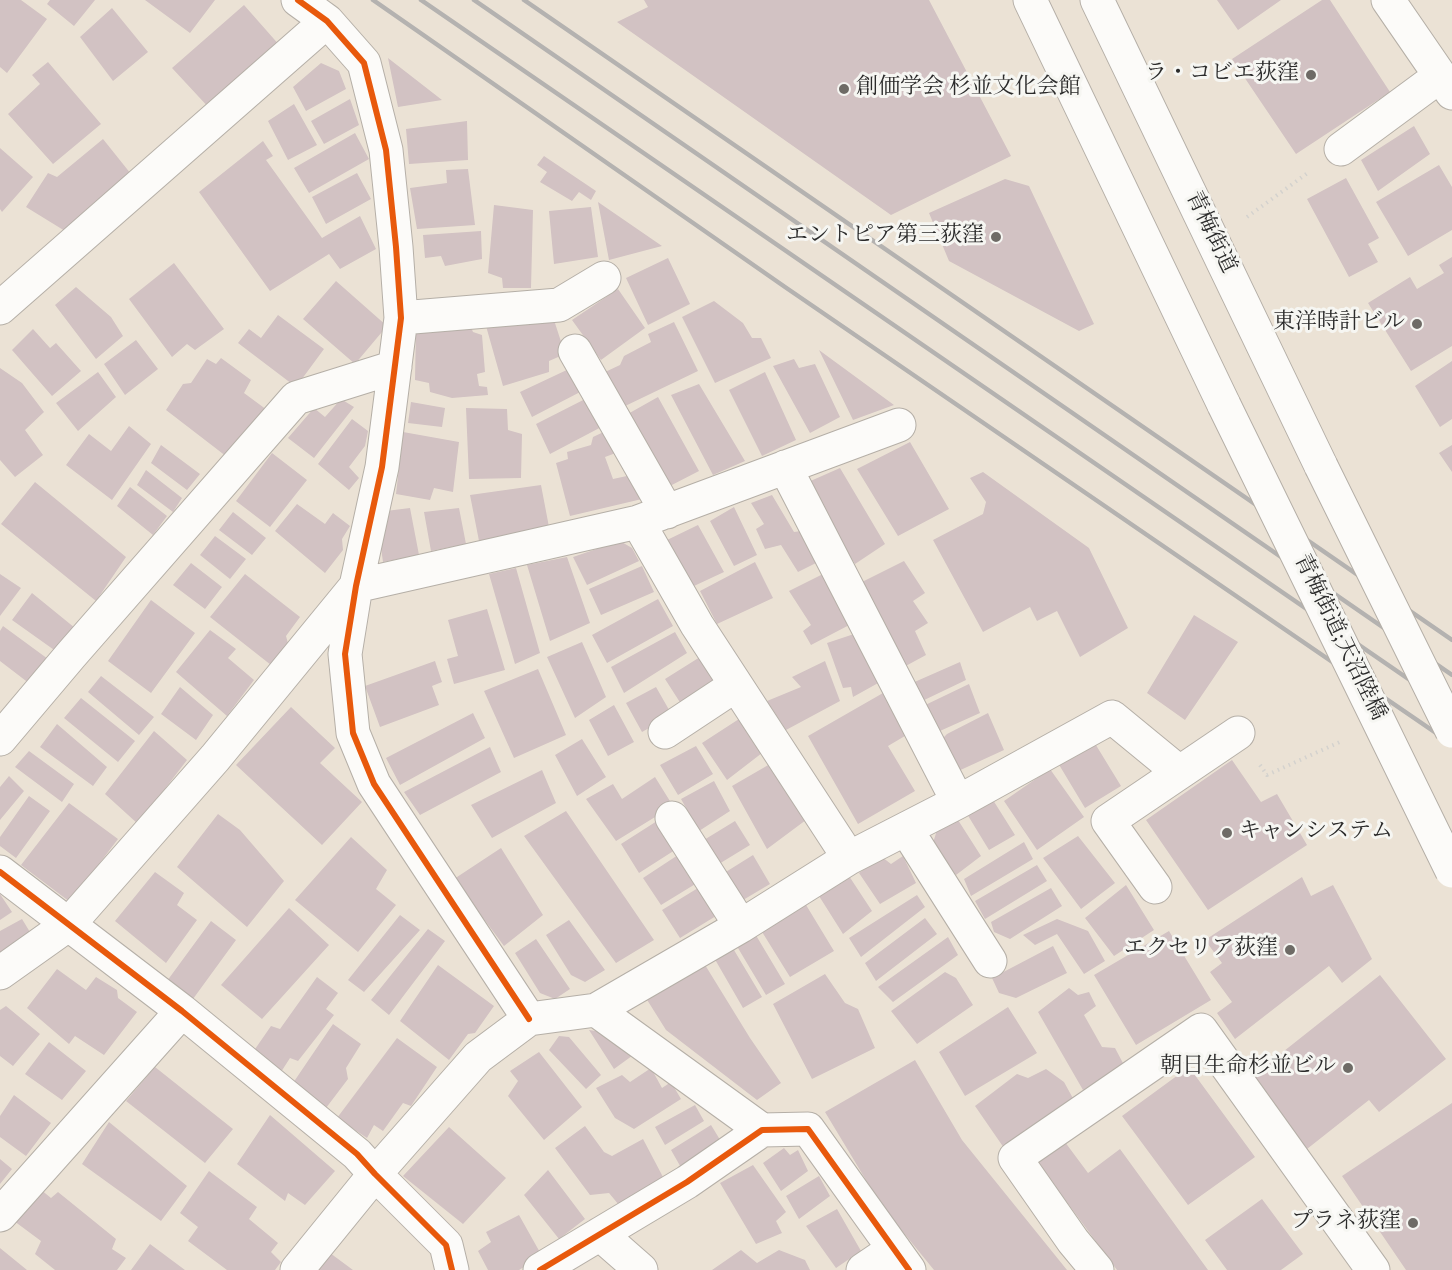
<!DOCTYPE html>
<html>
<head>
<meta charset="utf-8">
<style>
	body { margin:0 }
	canvas { display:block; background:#ebe2d5 }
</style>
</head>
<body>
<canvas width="1452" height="1270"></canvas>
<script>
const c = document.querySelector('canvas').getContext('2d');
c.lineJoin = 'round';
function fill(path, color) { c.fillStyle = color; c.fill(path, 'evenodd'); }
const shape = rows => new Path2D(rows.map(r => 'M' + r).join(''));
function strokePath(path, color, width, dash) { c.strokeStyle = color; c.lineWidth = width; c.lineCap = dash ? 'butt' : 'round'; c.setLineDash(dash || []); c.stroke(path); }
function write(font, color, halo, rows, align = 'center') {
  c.font = font + ' "Sorts Mill Goudy","Noto Serif JP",serif'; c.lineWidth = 6; c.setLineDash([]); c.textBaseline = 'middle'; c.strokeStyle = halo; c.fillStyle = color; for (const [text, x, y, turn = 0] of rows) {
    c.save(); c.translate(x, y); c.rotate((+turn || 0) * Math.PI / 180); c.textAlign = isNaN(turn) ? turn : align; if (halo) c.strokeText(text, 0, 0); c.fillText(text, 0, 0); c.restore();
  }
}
fill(shape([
	[0,0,21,0,47,19,7,73,0,67],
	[50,0,95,0,74,26,47,4],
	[145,0,215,0,190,33],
	[644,0,929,0,1011,156,891,215,617,22,648,7],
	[1217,0,1281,0,1238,30],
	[1322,0,1330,0,1390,92,1296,154,1232,59],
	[244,5,281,47,211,110,172,68],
	[112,8,148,52,113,81,80,37],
	[388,58,442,100,398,107],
	[48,62,101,124,53,164,8,114,40,84,32,75],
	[321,63,339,71,346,89,306,111,293,87],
	[350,99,359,125,324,144,311,121],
	[294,104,317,145,288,160,268,121],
	[467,121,468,160,409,164,406,129],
	[1414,126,1430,154,1378,191,1361,160],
	[355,133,369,159,309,193,294,168],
	[103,139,131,174,65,231,26,207,48,173,57,177],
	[263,141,273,156,266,160,322,238,360,216,376,249,340,269,329,254,270,291,199,192],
	[0,148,33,177,2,212,0,209],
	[544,156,596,191,591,200,579,192,572,201,540,182,547,172,537,165],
	[1439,165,1452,187,1452,230,1408,256,1376,202],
	[468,169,475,225,417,229,410,188,447,183,446,170],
	[357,173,371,199,326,224,312,197],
	[1346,178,1379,238,1368,244,1378,262,1349,277,1307,199],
	[1005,179,1029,186,1094,324,1079,331,949,261,929,213],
	[598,202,662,246,609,260],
	[494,205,533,210,531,288,503,288,502,278,488,273],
	[591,207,598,257,554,264,549,211],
	[481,231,482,259,445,266,441,256,425,258,423,235],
	[1452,257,1452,346,1411,371,1368,303,1410,277,1417,289,1444,273,1439,265],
	[668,258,690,304,648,325,626,278],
	[174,263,224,329,195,350,187,344,172,357,129,299],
	[336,281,387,326,355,364,303,319],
	[76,287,111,317,123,336,96,359,55,305],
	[618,289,645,328,601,360,572,320],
	[714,301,743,323,752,338,761,338,771,358,715,383,682,317],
	[278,315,324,349,296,387,238,343,249,329,261,338],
	[554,320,565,354,549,361,549,372,503,386,486,326],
	[674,322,698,371,621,408,603,373,620,365,624,356,651,342,648,334],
	[470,325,473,332,482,335,485,372,477,374,479,386,487,387,488,395,452,398,430,392,429,383,415,380,416,327],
	[33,329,50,348,56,343,81,371,52,396,12,350],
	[136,340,158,369,125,395,104,364],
	[819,350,894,405,853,420],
	[221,358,251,380,244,393,267,410,231,460,166,410,183,384,191,383,207,359,216,364],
	[794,359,799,368,815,364,840,417,810,433,773,366],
	[1452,361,1452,419,1440,427,1415,386],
	[0,368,22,383,44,412,25,430,43,455,15,477,0,460],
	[571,368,584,390,532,417,520,392],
	[98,372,116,397,78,431,56,403],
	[765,372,796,440,762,456,729,390],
	[699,384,745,461,713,475,671,395],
	[593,395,607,424,550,454,536,424],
	[658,397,699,471,666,488,626,415],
	[341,399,354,407,314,458,288,438,314,408,325,417],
	[411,402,445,408,442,427,408,423],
	[466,408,507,409,508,430,522,434,521,478,469,479],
	[352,419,368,431,365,446,349,467,359,478,349,490,318,464],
	[129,426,151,444,112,500,66,465,89,434,111,451],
	[612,428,621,451,605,457,613,479,636,474,642,499,570,516,556,463,568,459,567,452,591,445,593,437],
	[403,432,459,442,453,492,434,488,430,500,396,494],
	[910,442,949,509,898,536,857,469],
	[161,445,200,474,187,490,151,463],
	[1452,445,1452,472,1439,453],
	[272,453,307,480,270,527,236,501],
	[840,468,885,544,855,564,806,483],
	[146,470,182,498,173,512,137,485],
	[983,472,1089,548,1128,628,1080,657,1057,611,1037,621,1030,607,983,632,933,540,983,514,986,502,970,478],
	[35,482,126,557,96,601,1,524],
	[541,485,549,527,479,541,470,495],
	[130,487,167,516,153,535,117,506],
	[772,495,794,532,809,530,824,559,798,572,781,545,765,549,756,529,764,524,751,503],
	[297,504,325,524,333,513,350,526,342,539,343,550,325,573,275,531],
	[734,507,757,555,734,566,710,521],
	[410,508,419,555,383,562,379,534,386,511],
	[459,508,466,544,431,551,424,512],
	[233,512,266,538,252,555,219,530],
	[698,525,724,572,694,586,667,540],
	[215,536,246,559,230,579,200,555],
	[620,541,632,548,639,561,587,585,573,557],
	[567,557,590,623,550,641,527,565],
	[904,561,925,593,913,601,928,623,915,631,926,655,902,668,856,585],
	[755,562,773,598,717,624,700,591],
	[191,563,222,587,205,609,173,585],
	[642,566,654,592,601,615,589,589],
	[516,568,540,653,515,664,489,574],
	[827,572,855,622,811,645,803,631,811,625,789,591],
	[0,574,21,588,0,616],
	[245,574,300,617,286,636,289,647,271,665,210,617],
	[32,593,75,628,57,652,12,620],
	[658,599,673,626,607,663,592,635],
	[151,600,195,633,151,693,108,661],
	[487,609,505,670,454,684,447,659,458,656,448,620],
	[1194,615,1238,642,1185,720,1147,693],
	[3,626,48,659,30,684,0,661,0,631],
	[210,630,236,649,228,658,254,680,227,716,176,672],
	[863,631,880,682,853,697,851,687,843,688,827,643],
	[675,632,687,653,624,693,611,667],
	[582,642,606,697,575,718,547,657],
	[700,657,717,687,683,707,665,679],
	[435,661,442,682,432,686,439,705,380,727,365,686],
	[825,661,840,701,786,730,767,701,801,687,792,677],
	[960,662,966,680,918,703,910,684],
	[538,669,566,735,514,758,484,691],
	[101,676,154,717,139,735,88,692],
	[969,684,980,713,931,735,919,708],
	[180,687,213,715,196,740,161,714],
	[656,687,672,715,642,732,626,703],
	[890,689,915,730,888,746,915,791,858,824,808,736],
	[81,698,135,741,118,762,64,718],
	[614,705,634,742,608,756,589,720],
	[291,707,335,748,320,763,362,802,322,845,236,765],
	[473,713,485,738,400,785,386,758],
	[988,713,1004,750,954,773,938,743,947,734],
	[739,719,762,753,727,780,702,743],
	[57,724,107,767,93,786,40,747],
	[154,731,187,760,138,824,105,794],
	[1091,737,1121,786,1085,808,1055,758],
	[582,739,606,777,577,796,555,755],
	[696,746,713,774,678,795,660,765],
	[490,747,501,772,420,815,404,792],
	[29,751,74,784,62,802,15,767],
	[1232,760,1261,802,1277,794,1307,845,1208,910,1146,820],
	[770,764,806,820,767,849,732,786],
	[1050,769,1084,817,1037,850,1004,801],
	[542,770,556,803,492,838,471,805],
	[9,776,24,791,0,820,0,787],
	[655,777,673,806,616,841,586,799,613,784,622,799],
	[714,781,730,811,699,831,681,799],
	[29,796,50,811,16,858,0,846,0,837],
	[993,800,1015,835,989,850,967,814],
	[69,803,118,839,70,902,21,865],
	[566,811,654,940,616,963,524,836],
	[218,814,240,830,284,881,247,927,177,867],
	[958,820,981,856,956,875,933,843,937,830],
	[657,821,675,850,639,873,621,844],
	[735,821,750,845,714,867,699,843],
	[1078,836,1115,883,1081,909,1043,858],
	[351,837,387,870,376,889,396,905,358,952,295,900],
	[1024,842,1033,859,971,896,964,879],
	[501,848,543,915,504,946,454,879],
	[678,855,697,883,661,905,643,878],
	[753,855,770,884,738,903,721,875],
	[903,856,916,883,880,904,859,873,882,857,891,864],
	[1037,865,1047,881,985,919,975,901],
	[155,872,184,893,177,905,197,920,166,963,115,921],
	[849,876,872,911,843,934,819,896],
	[1302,877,1311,896,1333,885,1372,959,1342,983,1329,966,1235,1039,1217,1013,1232,1002,1210,972,1222,963,1205,940],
	[1126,885,1154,930,1114,956,1085,918],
	[698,888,716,916,680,938,662,910],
	[1051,888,1062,906,1010,939,994,932,991,922],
	[0,894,12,912,0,920],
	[917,895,925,907,861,957,849,938],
	[803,900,834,951,790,977,759,927],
	[289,908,329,945,262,1019,221,985],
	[400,915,420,930,364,992,348,980],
	[925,918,937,934,876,981,865,963],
	[22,919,33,937,0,958,0,931],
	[1057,919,1088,931,1105,961,1084,974,1057,934,1035,945,1023,935],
	[569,920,605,970,585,982,571,975,546,935],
	[211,921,236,940,193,999,167,981],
	[428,929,445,941,389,1015,371,1000],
	[1169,931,1211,1000,1136,1045,1094,975],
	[754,932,785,984,766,995,735,943],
	[948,937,958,955,893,1002,878,987],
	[536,939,570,989,555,999,540,993,515,953],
	[731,945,762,997,743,1008,713,956],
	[1053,946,1067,973,1016,998,999,993,992,978],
	[702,960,750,1038,781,1083,757,1100,666,1030,644,995],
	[438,965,494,1006,475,1033,468,1034,449,1060,400,1021],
	[57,969,86,990,96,977,117,990,118,998,137,1012,104,1055,75,1036,69,1044,27,1008],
	[945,972,956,978,973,1005,917,1044,891,1011],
	[825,974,845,1003,858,1009,875,1048,812,1079,773,1004],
	[1380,975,1446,1059,1379,1112,1369,1100,1307,1149,1250,1078],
	[317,977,338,993,326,1009,334,1015,298,1061,290,1058,281,1072,253,1052,271,1026,280,1029],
	[1069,988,1078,995,1089,992,1096,1006,1084,1015,1102,1047,1115,1048,1124,1065,1083,1090,1038,1012],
	[6,1006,40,1034,13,1066,0,1056,0,1010],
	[1008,1007,1037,1053,965,1096,939,1052],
	[333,1024,361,1044,346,1068,348,1079,326,1108,293,1083],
	[589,1030,616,1034,636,1053,614,1069],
	[559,1036,569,1037,601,1075,586,1089,549,1050],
	[397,1038,437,1067,411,1106,403,1103,383,1131,374,1125,367,1138,337,1118],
	[49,1042,86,1071,62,1100,25,1074],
	[539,1052,582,1107,544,1140,508,1096,518,1081,510,1071],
	[915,1060,962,1140,1067,1270,934,1270,881,1205,825,1112],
	[155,1067,233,1129,205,1163,126,1101],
	[1189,1067,1255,1157,1188,1205,1122,1116],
	[651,1068,662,1088,671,1082,681,1099,634,1129,615,1118,596,1088,622,1075,630,1082],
	[1046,1069,1064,1082,1075,1102,1004,1148,975,1106,1017,1074,1028,1078],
	[14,1095,51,1123,26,1156,0,1137,0,1116],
	[1452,1103,1452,1270,1406,1270,1342,1176],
	[695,1105,704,1121,665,1145,655,1127],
	[270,1115,335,1171,305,1205,288,1193,285,1201,237,1164],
	[109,1122,187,1186,161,1221,82,1164],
	[711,1125,722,1143,683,1171,671,1150],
	[585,1126,604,1152,612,1156,643,1139,663,1177,619,1205,609,1193,590,1195,555,1148],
	[449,1127,506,1178,463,1224,403,1176],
	[1062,1138,1088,1173,1120,1149,1208,1270,1117,1270,1035,1159],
	[784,1148,790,1155,798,1150,808,1171,781,1191,763,1163],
	[0,1159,12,1169,0,1184],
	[753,1165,786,1212,776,1221,782,1233,756,1244,720,1183],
	[548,1170,585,1219,559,1239,524,1195],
	[209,1171,257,1207,249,1219,278,1243,271,1252,281,1262,275,1270,227,1270,188,1241,198,1227,180,1213],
	[819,1176,830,1196,799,1219,786,1196],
	[40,1189,51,1198,58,1192,116,1239,112,1249,126,1258,117,1270,55,1270,35,1254,41,1241,14,1221],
	[1262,1199,1303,1254,1281,1270,1227,1270,1205,1240],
	[837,1209,861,1251,836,1268,806,1226],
	[519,1215,542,1256,519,1270,488,1270,478,1251,491,1242,486,1232],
	[150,1244,185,1270,131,1270],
	[0,1248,27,1270,0,1270],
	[741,1250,757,1263,779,1250,805,1260,810,1270,712,1270],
	[330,1253,353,1270,318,1270]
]), '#d2c2c3');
const minor = shape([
	[298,0,327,21,364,63,386,150,396,247,401,318,382,467,356,586,345,654,353,733,374,784,529,1019],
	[1388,0,1452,93],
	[1341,149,1440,76],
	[0,308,327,21],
	[401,318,559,305,604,278],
	[575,351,667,512],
	[785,467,958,802],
	[638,522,697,625,849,858],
	[665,732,736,685],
	[0,739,71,655,296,398,395,367],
	[672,818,741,926],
	[906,829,990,961],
	[0,872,182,1011,357,1154,375,1174,446,1245,452,1270],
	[1155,887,1108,821,1238,733],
	[0,973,69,924,215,758,356,586,638,522,899,425],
	[596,1010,762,1130],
	[0,1215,182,1011],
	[600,1234,641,1270],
	[297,1270,375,1174,478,1057,529,1019,596,1010,741,926,849,858,958,802,1112,717,1179,772],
	[540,1270,687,1182,762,1130,808,1129,909,1270],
	[863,1270,894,1249],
	[1097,1270,1073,1241,1015,1158,1201,1030,1373,1270]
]);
const major = shape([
	[1030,0,1224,405],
	[1097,0,1321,466]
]);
strokePath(minor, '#b5afa7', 35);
strokePath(major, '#b5afa7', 35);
strokePath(shape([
	[1247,217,1309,172],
	[1260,765,1267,775,1342,741]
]), '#d4d2ce', 4, [1.5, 4.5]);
strokePath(minor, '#fcfbf9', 33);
strokePath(major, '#fcfbf9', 33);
strokePath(shape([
	[373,0,785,287,1452,744],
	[421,0,1452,709],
	[474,0,1452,675],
	[524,0,1452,640]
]), '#b4b2b0', 4.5);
const majorBridge = shape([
	[1224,405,1452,871],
	[1321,466,1452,731]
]);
strokePath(majorBridge, '#b5afa7', 35, []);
strokePath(majorBridge, '#fcfbf9', 33);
strokePath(shape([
	[298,0,327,21,364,63,386,150,396,247,401,318,382,467,356,586,345,654,353,733,374,784,529,1019],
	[0,872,182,1011,357,1154,375,1174,446,1245,452,1270],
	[540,1270,687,1182,762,1130,808,1129,909,1270]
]), '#e8590c', 6);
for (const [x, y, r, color] of [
	[1311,75,6,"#6e6b66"],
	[844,89,6,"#6e6b66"],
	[996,237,6,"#6e6b66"],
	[1417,324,6,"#6e6b66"],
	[1227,833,6,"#6e6b66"],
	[1290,950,6,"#6e6b66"],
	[1348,1068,6,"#6e6b66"],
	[1413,1223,6,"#6e6b66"]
]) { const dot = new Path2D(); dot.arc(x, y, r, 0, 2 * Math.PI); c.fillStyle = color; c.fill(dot); strokePath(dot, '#f6f6f2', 2); }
write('22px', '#2b2b2b', '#f6f6f2', [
	["ラ・コビエ荻窪",1299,75],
	["創価学会 杉並文化会館",856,89,"left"],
	["エントピア第三荻窪",984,237],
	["東洋時計ビル",1405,324],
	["キャンシステム",1239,833,"left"],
	["エクセリア荻窪",1278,950],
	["朝日生命杉並ビル",1336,1068],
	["プラネ荻窪",1401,1223]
], 'right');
write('22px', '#2b2b2b', '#f6f6f2', [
	["青梅街道",1209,233,64],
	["青梅街道;天沼陸橋",1338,638,64]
]);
</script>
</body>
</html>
